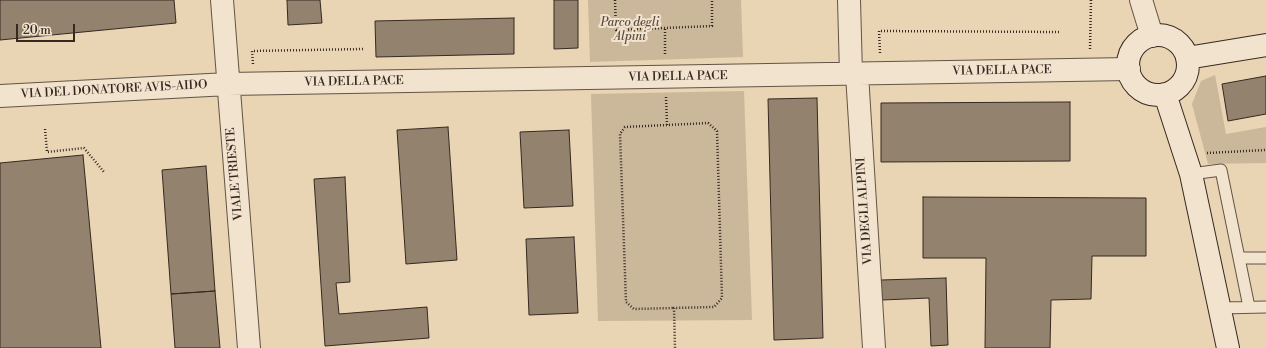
<!DOCTYPE html>
<html>
<head>
<meta charset="utf-8">
<style>
	body { margin:0 }
	#map { position:relative; width:1266px; height:348px; overflow:hidden; background:#e9d4b3; font-family:"Libre Bodoni",serif }
	canvas { display:block }
	.scale { position:absolute; left:16px; top:24px; width:59px; height:18px; box-sizing:border-box; border:2px solid #362922; border-top:0; padding-left:5px; font-size:12px; line-height:14px; white-space:nowrap; color:#362922; -webkit-text-stroke:3px #f1e3ce; paint-order:stroke }
</style>
</head>
<body>
<div id="map">
<canvas width="1266" height="348"></canvas>
<div class="scale">20 m</div>
</div>
<script>
const c = document.querySelector('canvas').getContext('2d');
c.lineJoin = 'round';
function fill(path, color) { c.fillStyle = color; c.fill(path, 'evenodd'); }
const shape = rows => new Path2D(rows.map(r => 'M' + r).join(''));
function strokePath(path, color, width, dash) { c.strokeStyle = color; c.lineWidth = width; c.lineCap = dash ? 'butt' : 'round'; c.setLineDash(dash || []); c.stroke(path); }
function write(font, color, halo, rows, align = 'center') {
  c.font = font + ' "Libre Bodoni",serif'; c.lineWidth = 4; c.setLineDash([]); c.textBaseline = 'middle'; c.strokeStyle = halo; c.fillStyle = color; for (const [text, x, y, turn = 0] of rows) {
    c.save(); c.translate(x, y); c.rotate((+turn || 0) * Math.PI / 180); c.textAlign = isNaN(turn) ? turn : align; if (halo) c.strokeText(text, 0, 0); c.fillText(text, 0, 0); c.restore();
  }
}
fill(shape([
	[588,0,741,0,743,57,590,62],
	[1215,75,1226,134,1266,127,1266,163,1208,164,1192,104,1201,81],
	[744,91,752,320,598,321,591,94]
]), '#cbb79a');
const building = shape([
	[0,0,174,0,176,23,0,40,0,0],
	[287,0,320,0,322,23,288,25,287,0],
	[554,0,578,0,578,48,554,49,554,0],
	[514,18,514,54,376,57,375,21,514,18],
	[1266,76,1266,114,1228,121,1222,84,1266,76],
	[817,98,823,338,774,340,768,99,817,98],
	[1070,102,1070,161,881,162,881,103,1070,102],
	[448,127,457,260,406,264,397,130,448,127],
	[569,130,573,206,524,208,520,132,569,130],
	[83,155,101,348,0,348,0,163,83,155],
	[206,166,215,291,171,294,162,170,206,166],
	[345,177,350,282,336,283,339,314,427,307,429,338,325,346,314,179,345,177],
	[923,197,1146,198,1146,256,1092,256,1091,299,1051,300,1050,348,985,348,986,258,923,258,923,197],
	[574,237,578,313,529,315,526,239,574,237],
	[946,278,948,345,931,346,929,298,882,300,881,280,946,278],
	[215,291,220,348,175,348,171,294,215,291]
]);
fill(building, '#93826d');
strokePath(building, '#362922', 1);
const lane = shape([
	[1191,174,1221,170,1239,258,1266,258],
	[1239,258,1249,307],
	[1220,308,1266,307]
]);
const street = shape([
	[222,0,249,348],
	[849,0,851,74],
	[1141,0,1152,36],
	[857,74,874,348],
	[0,96,228,84,1129,69]
]);
const secondary = shape([
	'1128 65a30 30 0 1 1 60 0a30 30 0 1 1-60 0Z',
	[1187,58,1266,45],
	[1165,94,1191,174,1228,348]
]);
strokePath(lane, '#635446', 13);
strokePath(street, '#635446', 24);
strokePath(secondary, '#362922', 24);
strokePath(shape([
	[615,0,616,30,712,26,712,0],
	[665,29,665,56],
	[1090,49,1091,0],
	[880,53,879,31,1060,32],
	[253,64,252,51,363,49],
	[666,97,667,125,708,123,717,131,722,298,714,307,674,308,675,348],
	[667,125,625,127,620,134,626,302,634,309,674,308],
	[45,129,47,152,84,148,104,172],
	[1207,153,1266,150]
]), '#362922', 2.5, [1, 2]);
strokePath(lane, '#f1e3ce', 11);
strokePath(street, '#f1e3ce', 22);
strokePath(secondary, '#f1e3ce', 22);
write('italic 12px', '#5b4c40', '#f1e3ce', [
	["Parco degli",630,23],
	["Alpini",630,37]
]);
write('12px', '#362922', '#f1e3ce', [
	["VIA DELLA PACE",1002,71,-1],
	["VIA DELLA PACE",678,77,-1],
	["VIA DELLA PACE",354,82,-1],
	["VIA DEL DONATORE AVIS-AIDO",114,90,-3],
	["VIALE TRIESTE",235,174,-95],
	["VIA DEGLI ALPINI",865,211,-94]
]);
</script>
</body>
</html>
